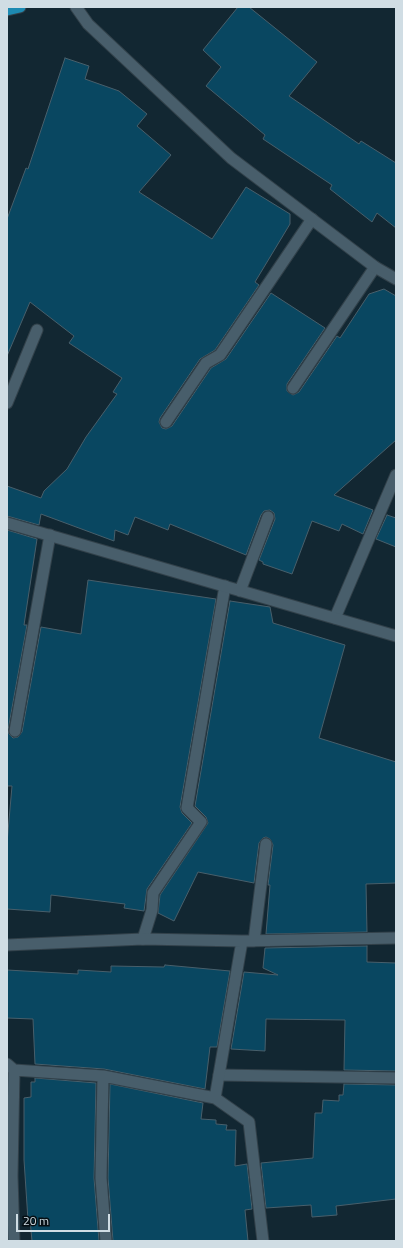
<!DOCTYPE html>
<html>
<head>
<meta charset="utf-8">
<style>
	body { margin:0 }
	#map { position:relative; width:403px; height:1248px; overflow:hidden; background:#122732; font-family:"Titillium Web",sans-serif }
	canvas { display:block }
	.frame { position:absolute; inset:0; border:8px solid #d0dde4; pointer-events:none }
	.scale { position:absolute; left:16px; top:1214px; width:94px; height:18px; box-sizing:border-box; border:2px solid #d0dde4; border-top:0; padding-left:5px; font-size:12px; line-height:14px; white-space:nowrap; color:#d0dde4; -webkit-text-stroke:3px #060f14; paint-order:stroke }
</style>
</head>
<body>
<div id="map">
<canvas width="403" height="1248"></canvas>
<div class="frame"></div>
<div class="scale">20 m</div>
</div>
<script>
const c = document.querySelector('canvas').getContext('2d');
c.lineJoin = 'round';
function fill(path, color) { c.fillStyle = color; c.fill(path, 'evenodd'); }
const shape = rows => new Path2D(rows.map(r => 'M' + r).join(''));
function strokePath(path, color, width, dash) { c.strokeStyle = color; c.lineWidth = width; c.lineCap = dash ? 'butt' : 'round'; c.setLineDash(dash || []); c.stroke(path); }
const building = shape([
	[238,7,249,7,317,62,289,96,359,144,361,141,396,163,396,228,377,213,372,222,330,189,332,185,263,139,265,135,206,86,221,67,203,50,238,7],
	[65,58,89,66,85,79,119,91,147,114,137,126,171,155,139,192,212,239,246,187,290,214,290,224,255,282,259,285,215,350,200,359,160,418,159,422,162,428,166,429,172,426,211,368,226,359,271,293,325,328,287,384,287,391,293,395,299,392,337,336,340,338,369,294,384,289,396,296,396,440,334,495,373,510,363,534,342,524,339,531,312,521,292,574,263,564,263,562,259,560,275,519,274,513,270,510,264,511,261,515,246,555,170,524,168,530,135,517,128,535,115,530,114,541,41,514,39,525,7,516,7,486,41,498,44,491,67,469,86,437,117,394,113,392,122,378,69,343,74,336,30,302,7,356,7,219,26,168,28,169,65,58],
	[387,515,396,518,396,547,376,539,387,515],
	[7,530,37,539,24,625,27,625,8,730,9,734,13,738,18,737,22,732,41,627,81,634,88,580,216,599,180,807,182,813,192,823,147,889,144,911,124,908,125,904,51,895,50,912,7,909,7,843,12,786,7,786,7,530],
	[230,601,270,607,273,623,345,645,319,738,396,762,396,883,366,884,367,932,266,934,270,885,268,885,273,845,270,839,266,837,263,838,259,843,254,883,198,872,174,921,158,913,160,895,208,823,206,817,195,806,230,601],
	[367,946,367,962,396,963,396,1071,344,1070,345,1020,266,1019,265,1051,231,1049,244,972,278,975,263,968,265,948,367,946],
	[165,965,230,971,217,1047,210,1047,205,1089,104,1069,35,1064,33,1019,7,1018,7,970,78,974,78,970,111,972,111,966,164,967,165,965],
	[35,1078,96,1083,94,1178,99,1241,32,1241,30,1220,28,1220,24,1160,24,1098,31,1097,31,1082,35,1082,35,1078],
	[110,1084,203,1103,201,1119,216,1120,216,1124,227,1125,226,1130,236,1130,235,1166,247,1164,252,1209,245,1210,248,1241,113,1241,108,1178,110,1084],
	[344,1084,396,1085,396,1199,336,1206,337,1215,312,1217,311,1205,266,1208,261,1163,313,1158,315,1113,322,1113,323,1100,339,1101,339,1095,343,1095,344,1084]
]);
fill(building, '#094761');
strokePath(building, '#485f6b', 1);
const service = shape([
	[293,388,375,267],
	[166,422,206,363,220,355,312,219],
	[335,618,396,475],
	[15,731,50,535],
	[143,939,152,910,153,893,201,822,187,808,225,586],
	[219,1075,396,1078]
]);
const minor = shape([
	[76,7,88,24,231,158,375,267,396,279],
	[7,403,37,330],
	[7,523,396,636],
	[240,591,268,517],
	[254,941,266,844],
	[7,945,143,939,242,941,396,938],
	[7,1064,14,1070,103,1076,215,1098,242,941],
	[103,1076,101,1178,106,1241],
	[215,1098,249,1122,263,1241],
	[14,1241,12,1176,14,1070]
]);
const primary = shape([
	[7,10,20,7]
]);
strokePath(service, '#32414a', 13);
strokePath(minor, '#32414a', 13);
strokePath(primary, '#32414a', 13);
strokePath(service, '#485e6b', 11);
strokePath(minor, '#485e6b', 11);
strokePath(primary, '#1d8ab2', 11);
</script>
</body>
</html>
